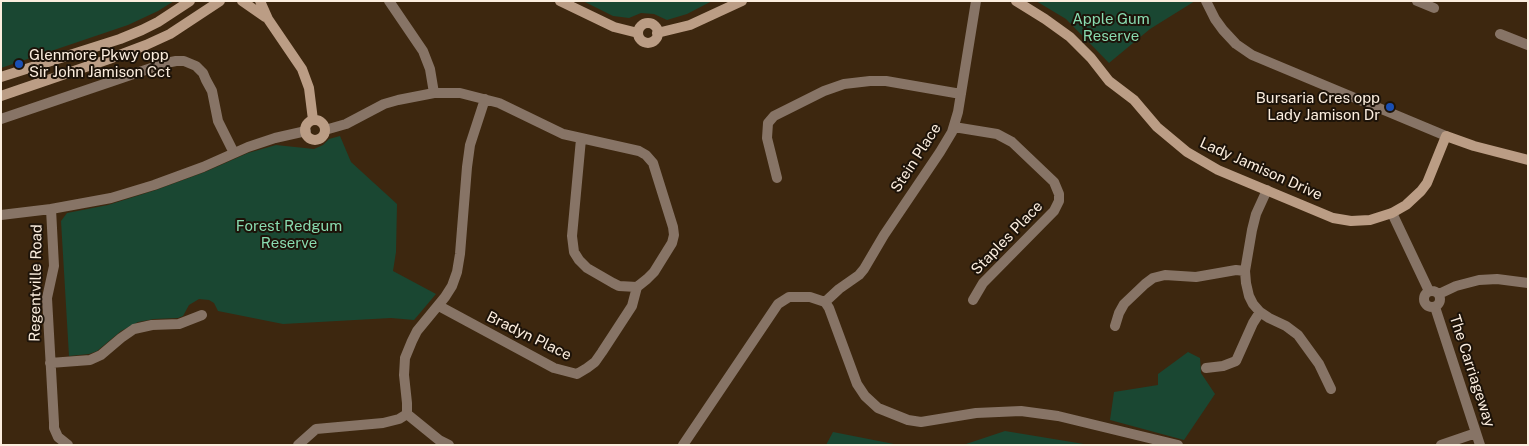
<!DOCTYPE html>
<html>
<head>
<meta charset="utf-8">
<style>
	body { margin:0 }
	#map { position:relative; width:1529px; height:446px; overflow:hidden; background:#3d270f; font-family:"Public Sans",sans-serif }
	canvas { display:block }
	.frame { position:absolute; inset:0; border:2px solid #fbedde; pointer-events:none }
</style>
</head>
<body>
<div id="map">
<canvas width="1529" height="446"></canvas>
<div class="frame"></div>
</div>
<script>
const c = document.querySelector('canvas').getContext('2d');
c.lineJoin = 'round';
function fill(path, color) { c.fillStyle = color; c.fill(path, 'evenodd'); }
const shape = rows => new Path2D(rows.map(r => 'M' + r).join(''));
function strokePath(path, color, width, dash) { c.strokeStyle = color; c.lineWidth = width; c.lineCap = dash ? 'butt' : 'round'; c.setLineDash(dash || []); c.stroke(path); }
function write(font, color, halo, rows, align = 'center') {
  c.font = font + ' "Public Sans",sans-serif'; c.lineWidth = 4; c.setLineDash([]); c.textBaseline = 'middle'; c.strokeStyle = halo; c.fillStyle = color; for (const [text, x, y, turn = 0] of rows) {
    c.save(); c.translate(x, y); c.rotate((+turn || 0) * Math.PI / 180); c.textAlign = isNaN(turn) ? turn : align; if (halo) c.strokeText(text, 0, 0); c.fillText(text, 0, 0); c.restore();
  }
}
fill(shape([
	[1,1,174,1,158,11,128,25,1,68],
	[583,1,712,1,687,14,667,20,654,14,641,13,629,18,613,16],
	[1036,1,1195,1,1150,29,1109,63,1066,19],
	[340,136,351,162,397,204,396,252,393,271,436,294,414,320,391,318,283,324,218,311,214,303,209,300,199,299,189,305,183,316,178,318,154,319,138,322,121,331,97,351,89,354,69,356,61,221,67,213,108,205,156,190,205,172,248,153,276,145,314,149,323,145,329,139],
	[1188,352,1200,358,1201,373,1215,394,1184,440,1110,420,1114,392,1158,385,1158,374],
	[1005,431,1090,445,963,445],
	[833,432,899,445,826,445]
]), '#1a4732');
strokePath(shape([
	[389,1,423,51,430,69,434,93],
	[1206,1,1215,19,1223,30,1236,44,1252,55,1446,136],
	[1417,1,1434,8],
	[1500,34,1528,45],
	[1,119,166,63,176,61,184,61,196,66,203,73,206,80,212,91,218,121,234,153],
	[954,127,997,134,1012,142,1054,182,1059,194,1059,201,1054,211,983,283,973,300],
	[325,130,346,124,384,104,398,100,434,93,460,93,499,103,563,134,639,151,646,155,653,163,673,227,674,235,672,243,654,272,647,279,637,287,632,306,602,352,595,362,587,368,577,374,554,368,439,306],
	[581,139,572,236,574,252,579,260,587,268,613,283,619,286,637,287],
	[777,178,767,138,768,123,774,116,824,91,844,84,870,81,886,81,961,94],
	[1267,190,1256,214,1252,230,1245,271,1246,283,1249,296,1253,304,1260,312,1269,318,1286,326,1298,335,1319,364,1331,389],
	[1392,213,1429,291],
	[1,215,51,209],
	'1424 299a8 8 0 1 1 16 0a8 8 0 1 1-16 0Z',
	[1439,294,1456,286,1479,280,1497,279,1528,283],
	[825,302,839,289,859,275,864,269,884,235,940,152,952,132,958,112,976,1],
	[1435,307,1480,445],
	[1115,326,1119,313,1124,304,1145,284,1153,278,1165,275,1196,277,1236,270,1245,271],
	[50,363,90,360,101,355,121,338,134,329,152,325,179,324,202,315],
	[1206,368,1223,366,1236,361,1253,323,1260,312],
	[407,414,407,403,404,375,405,358,412,341,417,331,445,297,452,286,457,272,460,254,467,167,470,145,485,99],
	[407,414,439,440,449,445],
	[68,445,58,437,54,428,54,423,47,298,54,266,51,209,111,198,154,185,203,167,248,147,275,138,306,131],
	[298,445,316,429,383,423,399,419,407,414],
	[683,445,778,304,789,297,810,297,825,302,829,308,857,384,865,396,878,408,908,420,921,422,976,413,1021,411,1058,416,1178,445],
	[1441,445,1476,433]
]), '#877466', 10);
strokePath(shape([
	[242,1,265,17],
	[260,1,268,19,302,69,309,88,313,120],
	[560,1,614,27,638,33],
	[1016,1,1045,19,1070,37,1091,58,1109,81,1134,100,1157,127,1187,152,1218,170,1333,218,1351,221,1370,220,1392,213,1406,205,1421,191,1427,183,1446,136,1474,146,1528,160],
	'638 33a10 10 0 1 1 20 0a10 10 0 1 1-20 0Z',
	[657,33,690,25,742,1],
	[1,77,120,39,142,30,158,22,190,1],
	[1,96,109,59,146,45,170,34,220,1],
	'305 130a10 10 0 1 1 20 0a10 10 0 1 1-20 0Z'
]), '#bb9d85', 10);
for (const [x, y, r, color] of [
	[19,64,5,"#1a4fb4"],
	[1390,107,5,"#1a4fb4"]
]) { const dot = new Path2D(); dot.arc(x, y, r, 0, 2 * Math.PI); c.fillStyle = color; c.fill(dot); strokePath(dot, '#1d1309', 2); }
write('15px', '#89dbb0', '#1d1309', [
	["Apple Gum",1111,19],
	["Reserve",1111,36],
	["Forest Redgum",289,226],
	["Reserve",289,243]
]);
write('15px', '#fbedde', '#1d1309', [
	["Glenmore Pkwy opp",29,55],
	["Sir John Jamison Cct",29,72],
	["Bursaria Cres opp",1380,98,"right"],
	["Lady Jamison Dr",1380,115,"right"]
], 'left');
write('15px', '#fbedde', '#1d1309', [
	["Stein Place",916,158,-57],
	["Lady Jamison Drive",1261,169,24],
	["Staples Place",1007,238,-46],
	["Regentville Road",36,283,-89],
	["Bradyn Place",529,336,26],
	["The Carriageway",1472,371,72]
]);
</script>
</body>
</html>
